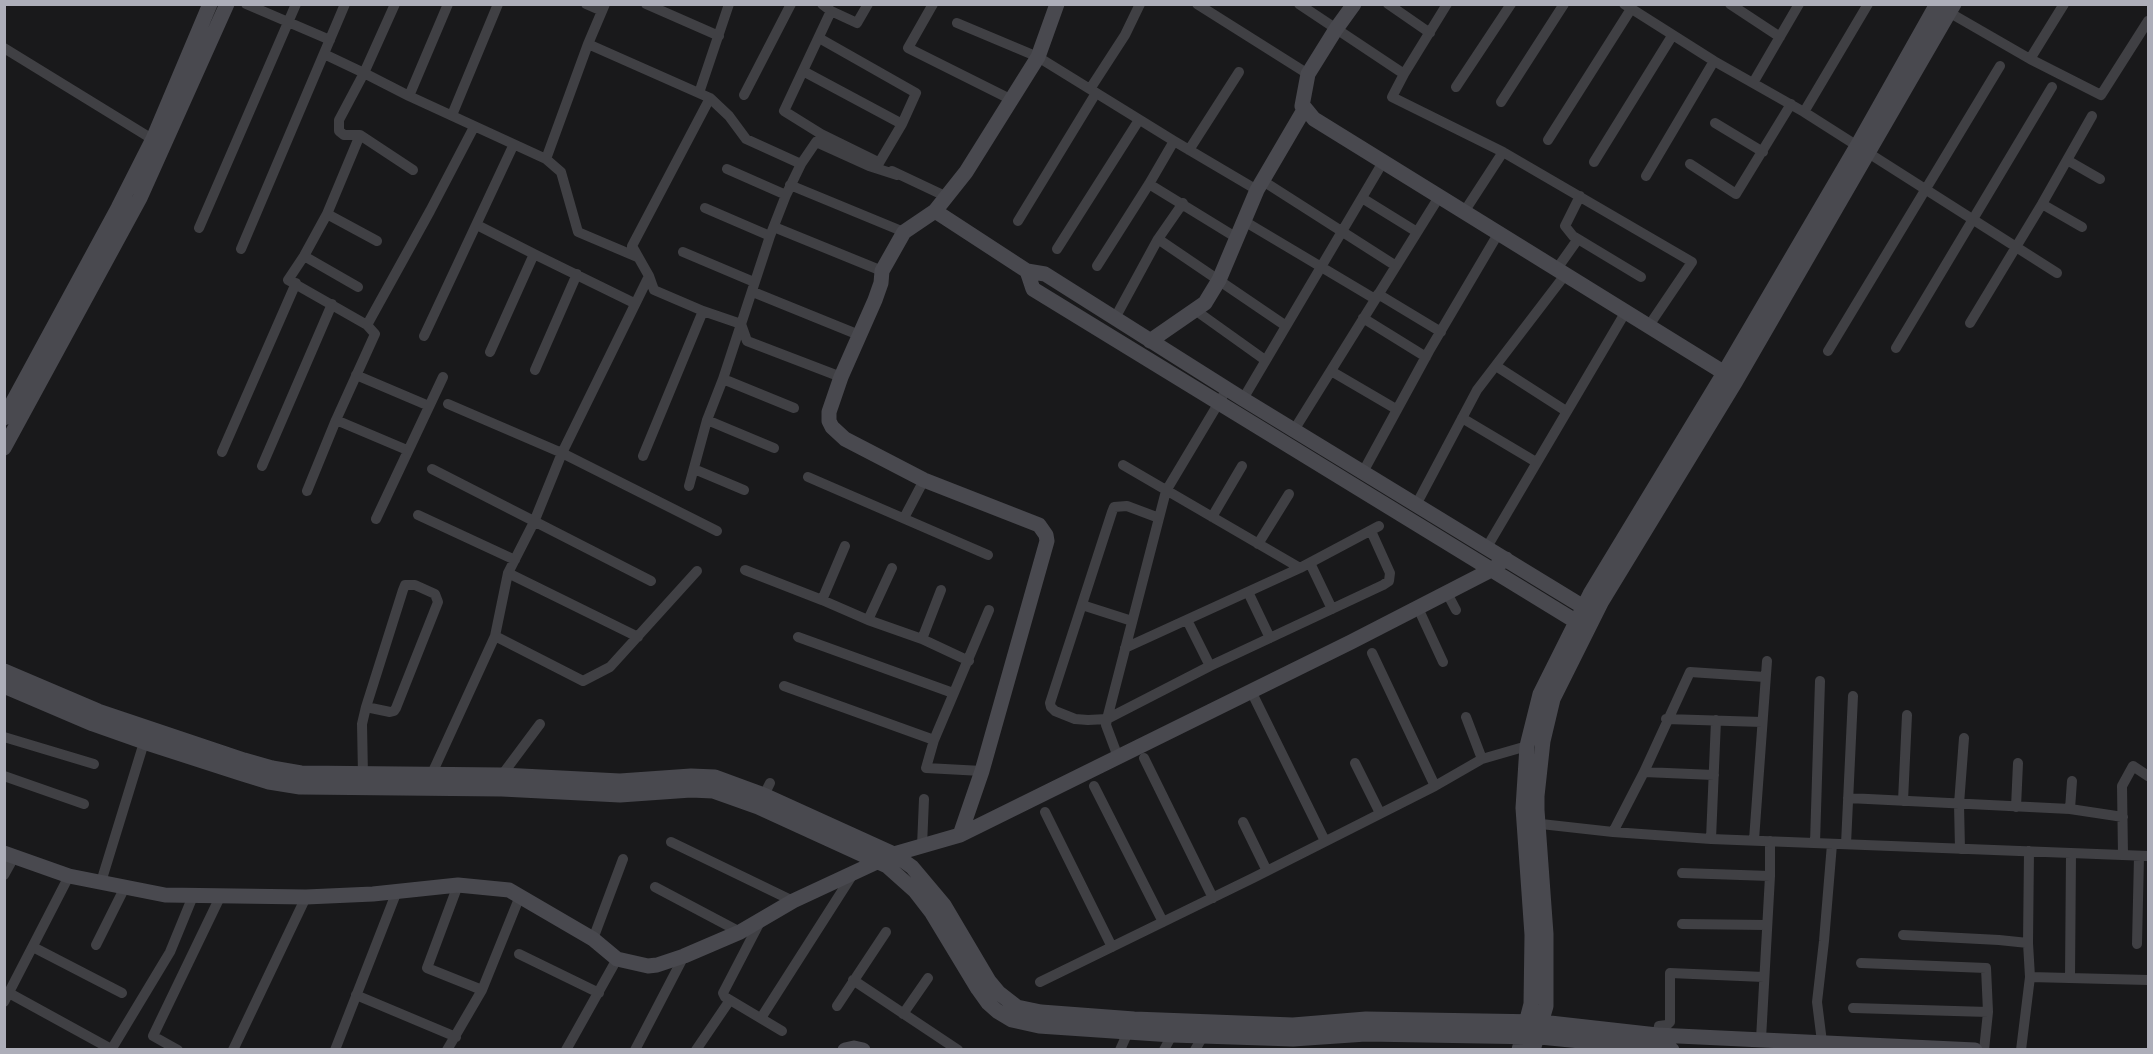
<!DOCTYPE html>
<html>
<head>
<meta charset="utf-8">
<style>
	body { margin:0 }
	#map { position:relative; width:2153px; height:1054px; overflow:hidden; background:#19191b; font-family:"Fira Sans Condensed",sans-serif }
	canvas { display:block }
	.frame { position:absolute; inset:0; border:6px solid #adaeb9; pointer-events:none }
</style>
</head>
<body>
<div id="map">
<canvas width="2153" height="1054"></canvas>
<div class="frame"></div>
</div>
<script>
const c = document.querySelector('canvas').getContext('2d');
c.lineJoin = 'round';
const shape = rows => new Path2D(rows.map(r => 'M' + r).join(''));
function strokePath(path, color, width, dash) { c.strokeStyle = color; c.lineWidth = width; c.lineCap = dash ? 'butt' : 'round'; c.setLineDash(dash || []); c.stroke(path); }
strokePath(shape([
	[246,4,330,40],
	[395,4,364,73,409,96,546,159,561,172,578,232,637,257],
	[586,4,602,11],
	[605,4,588,44,710,98,729,116,746,139,801,164],
	[646,4,719,36],
	[822,4,831,11,857,23,868,4],
	[933,4,908,48,1012,100],
	[1197,4,1308,74],
	[1299,4,1404,74],
	[1388,4,1430,33],
	[1447,4,1404,74,1392,97,1503,152,1692,262,1648,327],
	[1624,4,1714,61,1804,112,2057,273],
	[1730,4,1780,37],
	[1945,10,2030,59,2101,95,2148,21],
	[831,11,784,111,821,134,876,161],
	[957,23,1038,57,1174,141,1257,190],
	[819,38,916,93,902,124,879,163],
	[4,48,157,142],
	[324,54,364,73,339,120,339,131,344,135,360,135,413,170],
	[2030,59,2064,4],
	[803,71,902,124],
	[1753,83,1799,4],
	[1456,87,1511,4],
	[1090,89,1125,35,1140,4],
	[699,93,729,4],
	[744,95,791,4],
	[409,96,448,4],
	[710,98,632,246,649,276,654,290,703,311,741,324,747,341,841,377],
	[1501,102,1564,4],
	[1804,112,1868,4],
	[452,115,498,4],
	[1715,123,1763,152],
	[360,135,327,214,304,256,288,280,367,325],
	[1548,140,1631,9],
	[1189,150,1239,72],
	[546,159,588,44],
	[2067,160,2100,179],
	[1594,162,1672,36],
	[1690,164,1736,194,1791,104],
	[727,169,786,195],
	[892,171,945,196],
	[1646,176,1714,61],
	[1263,181,1396,266],
	[1149,184,1237,238],
	[790,185,904,232],
	[1580,196,1565,226,1573,236,1641,277],
	[1362,198,1417,232],
	[2042,204,2082,227],
	[705,208,770,236],
	[1464,212,1503,152],
	[327,214,377,241],
	[1018,221,1096,93],
	[1244,221,1375,299],
	[477,225,534,254],
	[774,227,882,271],
	[199,228,296,4],
	[1158,239,1286,326],
	[241,249,345,4],
	[1057,249,1139,120],
	[683,252,754,282],
	[304,256,358,287],
	[1097,266,1149,184,1174,141],
	[1556,270,1578,239],
	[753,292,859,335],
	[1378,294,1441,332],
	[1195,310,1265,360],
	[1115,318,1158,239,1183,203],
	[1363,318,1426,357],
	[1970,323,2042,204,2092,116],
	[424,336,513,146],
	[1896,348,2052,87],
	[1828,351,2000,66],
	[490,352,534,254,634,303],
	[1496,366,1566,411],
	[535,370,577,274],
	[1331,371,1396,409],
	[356,375,429,406],
	[723,379,794,408],
	[1243,399,1383,162],
	[448,404,562,453,717,531],
	[1462,418,1536,462],
	[336,420,407,450],
	[707,420,774,448],
	[1294,430,1439,197],
	[222,452,296,283],
	[643,456,703,311],
	[1123,465,1300,568],
	[262,466,332,304],
	[432,469,651,581],
	[694,469,744,490],
	[1363,472,1429,351,1498,234],
	[808,477,988,555],
	[689,486,707,420,723,379,770,236,786,195,801,164,816,142,869,166,897,175],
	[307,491,336,420,375,334,367,325,430,211,474,127],
	[1416,505,1477,390,1565,275],
	[418,515,515,560],
	[1212,517,1242,466],
	[904,518,924,480],
	[1159,518,1127,506,1114,507,1112,512,1050,703,1051,707,1055,711,1075,719,1088,720,1107,719,1210,666,1383,585,1389,581,1390,573,1371,531],
	[376,519,443,377],
	[1258,544,1289,494],
	[845,546,822,600,868,620,922,639,969,661],
	[1487,547,1625,313],
	[1310,563,1332,609],
	[745,570,822,600],
	[508,573,638,637],
	[1248,592,1270,638],
	[1447,593,1456,610],
	[1082,605,1132,621],
	[1418,608,1443,662],
	[868,620,892,568],
	[1187,620,1210,666],
	[495,636,583,681,610,667,697,571],
	[798,637,953,693],
	[922,639,941,590],
	[1125,648,1300,568,1379,526],
	[1372,653,1435,786],
	[784,686,934,740],
	[1251,691,1325,841],
	[1466,717,1482,759],
	[1666,719,1762,722],
	[4,737,94,764],
	[1118,757,1106,725,1107,719,1166,491,1227,389],
	[1144,758,1213,898],
	[1355,763,1380,813],
	[982,771,926,768,934,740,989,610],
	[1644,772,1714,775],
	[363,775,362,724,366,707,403,590,405,585,415,585,435,594,438,602,396,708,394,711,390,712,366,707],
	[502,775,540,724],
	[4,776,84,804],
	[429,780,495,636,508,573,534,522,562,453,649,276],
	[1094,786,1163,922],
	[764,795,770,783],
	[1848,798,2070,809,2123,817],
	[1903,801,1907,715],
	[2016,807,2018,763],
	[2070,809,2072,781],
	[1045,812,1112,947],
	[1243,822,1267,871],
	[1532,823,1613,832,1711,839,2148,856],
	[1613,832,1644,772,1690,672,1765,677],
	[1711,839,1716,720],
	[1754,840,1767,661],
	[671,842,793,901],
	[1815,843,1820,681],
	[1846,844,1853,696],
	[922,846,924,799],
	[1960,849,1959,804,1964,738],
	[2123,855,2122,786,2133,766,2148,776],
	[1682,873,1770,876],
	[4,875,14,857],
	[101,882,146,736],
	[458,885,427,968,482,990,520,896],
	[655,887,740,932],
	[761,920,723,993,725,997,782,1031],
	[1682,924,1766,925],
	[1903,935,1999,940,2028,943],
	[593,939,623,859],
	[2137,944,2139,856],
	[96,945,125,887],
	[33,947,122,993],
	[519,954,599,993],
	[1861,963,1986,968,1988,1012,1984,1050],
	[2030,977,2148,980],
	[2070,978,2071,853],
	[853,980,958,1050],
	[1040,982,1253,878,1435,786,1482,759,1527,746],
	[9,993,111,1049],
	[356,995,456,1037],
	[4,1002,69,876],
	[837,1006,886,932],
	[1853,1008,1988,1012],
	[903,1014,928,978],
	[761,1018,853,874],
	[1657,1035,1659,1026,1667,1025,1670,1022,1670,973,1764,977],
	[1761,1039,1770,876,1770,841],
	[1822,1042,1817,1002,1824,941,1832,844],
	[111,1050,170,952,193,896],
	[178,1050,153,1036,220,897],
	[233,1050,306,897],
	[335,1050,397,891],
	[447,1050,482,990],
	[566,1050,617,959],
	[635,1050,684,956],
	[696,1050,730,1000],
	[1120,1050,1128,1032],
	[1164,1050,1174,1031],
	[1195,1050,1203,1036],
	[2021,1050,2030,977,2028,943,2029,851]
]), '#404044', 10);
strokePath(shape([
	[1305,108,1314,119,1731,377],
	[935,211,1027,271,1045,274,1243,399,1590,611],
	[1027,271,1033,289,1585,627],
	[1150,341,1205,303,1219,280,1257,190,1305,108,1302,106,1308,74,1336,29,1354,4],
	[4,418,118,208,153,139,210,4],
	[4,448,140,198,227,4],
	[4,671,98,711,244,760,272,768,301,773,502,775,620,781,691,776,715,777,764,795,894,854,912,867,944,905,989,981,999,993,1017,1007,1041,1012,1134,1019,1293,1025,1366,1019,1541,1022,1657,1035,1975,1050],
	[4,686,93,724,144,742,240,773,269,782,300,787,502,789,620,795,691,790,713,791,758,807,887,866,915,891,932,913,978,989,988,1003,997,1011,1012,1020,1039,1026,1172,1035,1293,1039,1366,1034,1540,1037,1672,1050],
	[960,835,982,771,1047,541,1046,535,1039,525,924,480,845,439,832,427,829,421,829,412,841,377,875,300,881,283,882,271,904,232,935,211,966,172,1038,57,1057,4],
	[4,853,69,876,165,895,306,897,373,894,458,885,509,890,593,939,617,959,648,966,657,965,684,956,740,932,793,901,894,854,960,835,1351,642,1491,570,1506,559],
	[845,1050,854,1048,863,1050],
	[1519,1050,1531,1004,1532,935,1523,808,1527,746,1540,694,1590,594,1724,373,1857,146,1937,4],
	[1533,1050,1546,1006,1546,934,1537,810,1537,796,1543,741,1553,699,1602,601,1736,381,1954,4]
]), '#49494f', 15);
</script>
</body>
</html>
